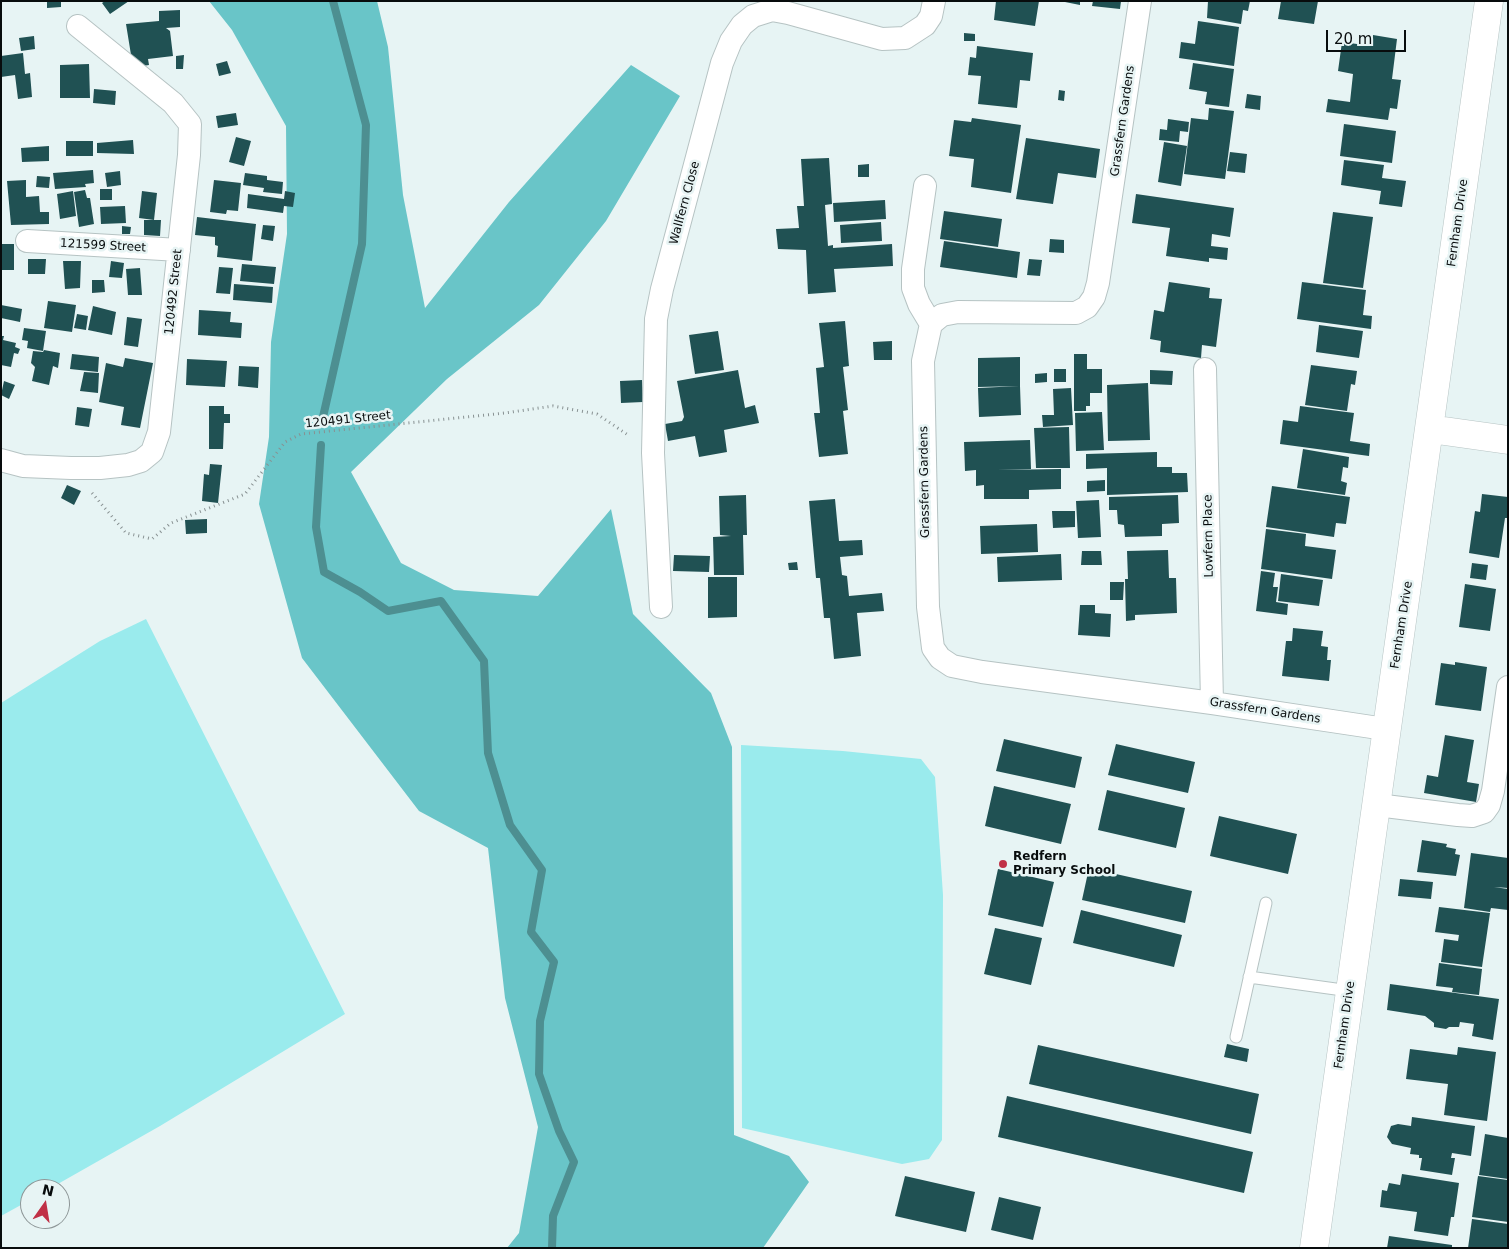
<!DOCTYPE html>
<html>
<head>
<meta charset="utf-8">
<style>
	body { margin:0 }
	#map { position:relative; width:1509px; height:1249px; overflow:hidden; background:#e7f4f4; font-family:"DejaVu Sans",sans-serif }
	canvas { display:block }
	.frame { position:absolute; inset:0; border:2px solid #080c0d; pointer-events:none }
	.north { position:absolute; left:20px; top:1179px; width:50px; height:50px; box-sizing:border-box; background:#e7f4f4; border:1px solid #8e9798; border-radius:50%; rotate:13deg; font-size:14px; font-weight:700; line-height:20px; text-align:center; color:#080c0d }
	.north::after { content:''; display:block; margin:auto; width:18px; height:22px; background:#c03046; clip-path:polygon(50% 0,100% 100%,50% 72%,0 100%) }
	.scale { position:absolute; left:1326px; top:30px; width:80px; height:22px; box-sizing:border-box; border:2px solid #080c0d; border-top:0; padding-left:6px; font-size:15px; line-height:18px; white-space:nowrap; color:#080c0d; -webkit-text-stroke:4px #e7f4f4; paint-order:stroke }
</style>
</head>
<body>
<div id="map">
<canvas width="1509" height="1249"></canvas>
<div class="frame"></div>
<div class="north">N</div>
<div class="scale">20 m</div>
</div>
<script>
const c = document.querySelector('canvas').getContext('2d');
c.lineJoin = 'round';
function fill(path, color) { c.fillStyle = color; c.fill(path, 'evenodd'); }
const shape = rows => new Path2D(rows.map(r => 'M' + r).join(''));
function strokePath(path, color, width, dash) { c.strokeStyle = color; c.lineWidth = width; c.lineCap = dash ? 'butt' : 'round'; c.setLineDash(dash || []); c.stroke(path); }
function write(font, color, halo, rows, align = 'center') {
  c.font = font + ' "DejaVu Sans",sans-serif'; c.lineWidth = 5; c.setLineDash([]); c.textBaseline = 'middle'; c.strokeStyle = halo; c.fillStyle = color; for (const [text, x, y, turn = 0] of rows) {
    c.save(); c.translate(x, y); c.rotate((+turn || 0) * Math.PI / 180); c.textAlign = isNaN(turn) ? turn : align; if (halo) c.strokeText(text, 0, 0); c.fillText(text, 0, 0); c.restore();
  }
}
fill(shape([
	[146,619,345,1014,160,1126,49,1189,30,1189,30,1200,1,1216,1,703,100,641],
	[741,745,843,751,921,759,935,777,943,895,942,1140,929,1159,902,1164,742,1128]
]), '#9aebed');
fill(shape([
	[209,1,377,1,388,47,403,195,425,308,509,202,631,65,680,96,606,221,539,305,447,379,351,472,401,563,454,590,538,596,611,509,633,614,711,693,732,747,734,1135,789,1156,809,1182,763,1248,507,1248,519,1233,538,1127,505,998,488,848,419,811,302,658,259,504,269,437,271,342,287,234,286,126,232,30]
]), '#69c5c8');
strokePath(shape([
	[323,417,362,244,366,125,333,1],
	[321,445,316,527,324,572,360,592,388,611,441,601,484,661,488,753,510,825,542,870,531,932,554,962,540,1021,539,1074,559,1131,574,1162,553,1216,552,1248]
]), '#4d8f91', 8);
fill(shape([
	[47,1,61,1,61,7,47,8],
	[105,1,129,1,110,14,102,3],
	[996,1,1039,1,1035,26,994,20],
	[1060,1,1080,1,1080,5],
	[1093,1,1121,1,1120,9,1092,6],
	[1208,1,1250,1,1248,11,1243,10,1241,24,1207,18],
	[1281,1,1318,1,1314,24,1278,19],
	[180,10,180,27,166,28,170,31,173,56,148,59,149,65,136,67,132,61,126,24,159,21,159,11],
	[1198,21,1239,27,1234,66,1179,58,1181,42,1195,44],
	[964,33,975,34,975,41,964,41],
	[1373,35,1397,39,1392,79,1401,80,1397,109,1390,108,1388,120,1326,112,1328,99,1350,102,1353,74,1338,71,1342,42,1372,46],
	[34,36,35,49,21,51,19,38],
	[977,46,1033,53,1030,81,1020,80,1017,108,978,104,981,76,968,75,970,57,976,58],
	[23,53,25,74,30,73,32,97,18,99,15,75,1,77,1,56],
	[184,55,183,69,176,69,176,56],
	[227,61,231,73,219,76,216,64],
	[1193,63,1234,69,1229,107,1205,104,1207,92,1189,89],
	[89,64,90,98,60,98,60,65],
	[94,89,116,91,115,105,93,103],
	[1059,90,1065,91,1064,101,1058,100],
	[1247,94,1261,96,1260,110,1245,108],
	[1209,108,1234,111,1225,179,1184,174,1191,118,1208,120],
	[236,113,238,125,218,128,216,116],
	[972,118,1021,125,1011,193,971,187,974,159,949,156,954,120,971,122],
	[1168,119,1189,122,1188,132,1180,131,1179,142,1159,140,1160,129,1167,130],
	[1344,124,1396,131,1392,163,1340,156],
	[236,137,251,141,244,166,229,162],
	[1026,138,1100,149,1096,178,1058,173,1053,204,1016,199],
	[133,140,134,154,97,153,97,143],
	[66,141,93,141,93,156,66,156],
	[1164,142,1187,146,1181,186,1158,182],
	[49,146,49,161,22,162,21,148],
	[1230,152,1247,154,1245,173,1227,171],
	[829,158,832,204,825,205,828,246,833,245,833,248,892,244,893,266,834,269,836,292,808,294,806,250,778,249,776,229,799,228,797,206,804,206,801,159],
	[1344,160,1384,165,1382,178,1406,181,1402,207,1379,204,1381,191,1341,185],
	[869,164,869,177,858,177,858,165],
	[93,170,94,183,85,184,86,187,55,189,53,173],
	[120,171,121,185,107,187,105,173],
	[245,173,267,176,267,180,283,182,282,194,263,192,264,188,243,185],
	[37,176,50,177,49,188,36,187],
	[26,180,26,197,39,196,40,212,49,212,49,224,11,225,7,181],
	[214,180,241,183,238,211,227,210,226,214,210,212],
	[100,189,112,189,112,200,100,200],
	[85,190,87,198,90,198,94,224,79,227,74,192],
	[73,191,76,216,60,219,57,194],
	[142,191,157,193,154,220,139,218],
	[285,191,295,193,293,207,284,206,283,213,247,208,248,194,284,199],
	[1136,194,1234,208,1230,237,1212,234,1211,246,1228,248,1227,260,1209,258,1209,262,1166,256,1170,228,1132,223],
	[885,200,886,219,834,222,833,203],
	[125,206,126,223,101,224,100,207],
	[944,211,1002,219,998,247,940,239],
	[1333,212,1373,217,1363,288,1323,283],
	[197,217,256,224,252,261,217,257,218,246,215,245,215,237,195,235],
	[144,220,161,220,160,236,144,235],
	[881,222,882,241,841,243,840,225],
	[263,225,275,226,273,241,261,239],
	[122,226,131,227,130,234,122,234],
	[1050,239,1064,240,1064,253,1049,252],
	[944,241,1020,252,1017,278,940,267],
	[1,244,14,244,14,270,1,270],
	[28,259,46,259,45,274,28,274],
	[1029,259,1042,260,1040,276,1027,275],
	[63,261,81,261,80,288,65,289],
	[111,261,124,263,122,278,109,277],
	[242,264,276,267,274,284,240,281],
	[219,267,233,268,230,294,216,293],
	[140,268,142,295,128,295,126,269],
	[92,280,104,280,105,292,92,293],
	[1169,282,1210,288,1209,298,1222,299,1216,347,1202,345,1201,358,1160,352,1161,341,1150,339,1154,310,1164,312],
	[1302,282,1366,290,1363,315,1372,316,1371,329,1297,319],
	[234,284,273,287,272,303,233,300],
	[48,301,76,305,72,332,44,328],
	[1,305,22,309,20,322,1,318],
	[93,306,116,312,112,335,88,330],
	[199,310,231,312,230,322,242,323,241,338,198,335],
	[77,314,88,316,86,330,74,328],
	[127,317,142,319,138,347,124,345],
	[845,321,849,366,843,367,848,410,843,411,848,454,819,457,814,413,820,413,816,368,824,367,819,323],
	[1319,325,1363,331,1359,358,1316,352],
	[24,328,46,331,43,351,27,348,28,341,22,340],
	[718,331,724,370,695,374,689,335],
	[1,336,4,336,3,340,16,343,15,347,20,349,18,354,14,353,11,367,1,365],
	[892,341,892,360,874,360,873,342],
	[44,350,60,353,58,368,53,366,49,385,32,381,35,367,31,363,33,351,43,352],
	[72,354,99,357,98,372,70,369],
	[1074,354,1087,354,1087,369,1102,369,1102,393,1090,393,1090,406,1086,406,1086,411,1074,411],
	[1020,357,1020,386,978,387,978,358],
	[125,358,153,363,140,428,121,425,124,407,99,402,106,363,123,367],
	[187,359,227,361,225,387,186,385],
	[1311,365,1357,371,1355,385,1351,384,1347,411,1305,405],
	[239,366,259,367,258,388,238,386],
	[1054,369,1066,369,1066,382,1054,382],
	[738,370,745,408,755,405,759,423,724,430,727,452,699,457,695,436,668,441,665,424,682,421,684,417,677,381],
	[1150,370,1173,371,1172,385,1150,384],
	[84,372,99,373,98,393,80,391],
	[1047,373,1047,382,1035,383,1035,374],
	[642,380,643,402,621,403,620,381],
	[4,381,15,385,9,399,1,395],
	[1148,383,1150,440,1108,441,1107,385],
	[1020,386,1021,415,979,417,978,388],
	[1071,388,1073,425,1043,427,1042,415,1054,415,1053,389],
	[209,406,224,406,224,414,230,414,230,423,224,423,223,449,209,449],
	[1300,406,1354,413,1350,441,1370,444,1369,456,1280,444,1283,420,1298,422],
	[77,407,92,409,89,427,75,425],
	[1102,412,1104,450,1076,451,1075,413],
	[1069,427,1070,468,1036,468,1034,428],
	[1030,440,1031,469,997,470,1061,469,1061,489,1029,490,1029,499,984,499,984,485,976,486,976,470,965,471,964,442],
	[1303,449,1349,457,1348,468,1343,467,1341,481,1347,483,1345,495,1297,488],
	[1157,452,1157,467,1172,467,1172,473,1187,473,1188,492,1107,495,1107,468,1086,469,1086,454],
	[210,464,222,465,218,503,202,501,204,474,209,475],
	[1105,480,1105,491,1087,492,1087,481],
	[67,485,81,491,74,505,61,498],
	[1272,486,1350,497,1346,524,1336,523,1334,537,1266,527],
	[1482,494,1508,497,1508,518,1505,518,1499,558,1469,553,1475,511,1480,512],
	[746,495,747,535,743,535,744,575,714,575,713,537,731,536,720,535,719,496],
	[1178,495,1179,523,1162,524,1162,536,1125,537,1124,525,1118,524,1117,510,1109,510,1109,497],
	[835,499,839,541,862,540,863,555,840,557,842,575,847,576,849,596,882,593,884,611,857,613,861,656,834,659,830,618,824,618,820,578,816,578,809,501],
	[1099,500,1101,537,1078,538,1076,501],
	[1052,511,1075,511,1075,527,1053,528],
	[207,519,207,533,186,534,185,520],
	[1037,524,1038,552,981,554,980,526],
	[1266,529,1306,534,1305,546,1336,550,1332,579,1261,569],
	[1168,550,1169,578,1176,578,1177,613,1135,615,1135,620,1126,621,1125,579,1128,579,1127,551],
	[1082,551,1101,551,1102,565,1081,565],
	[1061,554,1062,580,998,582,997,557],
	[674,555,710,556,709,572,673,571],
	[797,562,798,570,789,570,788,563],
	[1472,563,1488,565,1486,580,1470,578],
	[1261,571,1275,573,1273,587,1278,587,1276,602,1288,604,1287,615,1256,611],
	[1281,574,1323,580,1319,606,1278,601],
	[708,577,737,577,737,617,708,618],
	[1110,582,1124,582,1123,600,1110,600],
	[1465,584,1496,589,1490,631,1459,627],
	[1080,605,1095,605,1095,613,1111,614,1110,637,1078,635],
	[1293,628,1323,631,1321,646,1328,647,1327,660,1331,660,1329,681,1282,676,1286,641,1292,641],
	[1455,662,1487,667,1481,711,1435,705,1441,663,1455,665],
	[1445,735,1474,740,1467,782,1479,784,1476,802,1424,793,1427,775,1438,777],
	[1004,739,1082,757,1075,788,996,771],
	[1116,744,1195,762,1188,793,1108,775],
	[994,786,1071,804,1061,844,985,826],
	[1107,790,1185,808,1176,848,1098,830],
	[1219,816,1297,834,1288,874,1210,856],
	[1422,840,1447,844,1446,847,1456,849,1455,854,1460,855,1456,876,1417,872],
	[1471,853,1508,858,1508,888,1494,887,1508,889,1508,910,1491,908,1490,912,1464,908],
	[1089,868,1192,891,1185,923,1082,900],
	[998,869,1054,882,1043,927,988,915],
	[1400,879,1433,882,1431,899,1398,896],
	[1439,907,1490,913,1482,967,1441,962,1444,939,1458,941,1459,935,1435,932],
	[1081,910,1182,935,1174,967,1073,943],
	[995,928,1042,938,1031,985,984,974],
	[1439,963,1482,969,1479,995,1452,992,1453,988,1436,986],
	[1390,984,1499,999,1493,1040,1472,1036,1474,1024,1460,1022,1459,1027,1449,1027,1446,1029,1434,1027,1434,1023,1425,1016,1387,1010],
	[1227,1044,1249,1049,1247,1062,1224,1057],
	[1038,1045,1259,1094,1251,1134,1029,1084],
	[1458,1047,1496,1052,1487,1121,1444,1115,1448,1084,1406,1079,1410,1049,1457,1055],
	[1007,1096,1253,1152,1244,1193,998,1137],
	[1412,1117,1475,1126,1471,1156,1452,1153,1451,1158,1455,1158,1452,1175,1420,1170,1422,1158,1419,1158,1419,1155,1410,1154,1411,1148,1392,1144,1387,1137,1391,1126,1398,1124,1411,1126],
	[1485,1134,1508,1138,1508,1179,1479,1175],
	[1402,1174,1459,1183,1454,1217,1451,1217,1448,1236,1414,1231,1417,1212,1380,1207,1382,1190,1387,1191,1389,1183,1400,1185],
	[905,1176,975,1192,966,1232,895,1216],
	[1478,1176,1508,1180,1508,1222,1472,1217],
	[999,1197,1041,1207,1033,1240,991,1230],
	[1472,1219,1508,1224,1508,1248,1468,1248],
	[1389,1236,1452,1245,1452,1248,1387,1248]
]), '#205153');
const service = shape([
	[1249,977,1350,991],
	[1236,1037,1266,903]
]);
const minor = shape([
	[1140,1,1098,283,1094,297,1087,307,1076,313,958,312,942,315,931,324,923,361,928,607,933,648,940,658,952,666,982,672,1212,703,1385,729],
	[925,186,913,269,913,288,919,304,931,324],
	[27,241,179,250],
	[1205,369,1212,703],
	[1,460,23,466,71,468,100,468,128,465,141,461,152,452,159,432,189,155,190,124,173,103,78,26],
	[661,607,653,453,656,319,662,289,722,63,731,41,742,25,753,16,772,10,788,13,882,39,905,38,925,25,931,16,934,1],
	[1377,805,1458,815,1472,816,1484,812,1489,805,1493,791,1508,687]
]);
const tertiary = shape([
	[1430,429,1508,440],
	[1314,1248,1489,1]
]);
strokePath(service, '#b6c3c3', 13);
strokePath(minor, '#b6c3c3', 24);
strokePath(tertiary, '#b6c3c3', 29);
strokePath(shape([
	[92,493,126,533,152,539,171,523,245,494,285,442,301,434,505,413,553,406,597,414,628,435]
]), '#889192', 3, [1, 4]);
strokePath(service, '#fff', 11);
strokePath(minor, '#fff', 22);
strokePath(tertiary, '#fff', 28);
for (const [x, y, r, color] of [
	[1003,864,5,"#c03046"]
]) { const dot = new Path2D(); dot.arc(x, y, r, 0, 2 * Math.PI); c.fillStyle = color; c.fill(dot); strokePath(dot, '#e7f4f4', 2); }
write('12px', '#080c0d', '#e7f4f4', [
	["Grassfern Gardens",1123,121,-82],
	["Wallfern Close",685,203,-75],
	["Fernham Drive",1458,223,-82],
	["121599 Street",103,246,3],
	["120492 Street",174,292,-84],
	["120491 Street",348,420,-6],
	["Grassfern Gardens",925,482,-91],
	["Lowfern Place",1209,536,-91],
	["Fernham Drive",1402,625,-81],
	["Grassfern Gardens",1265,711,9],
	["Fernham Drive",1345,1025,-82]
]);
write('bold 12px', '#080c0d', '#e7f4f4', [
	["Redfern",1013,857],
	["Primary School",1013,871]
], 'left');
</script>
</body>
</html>
